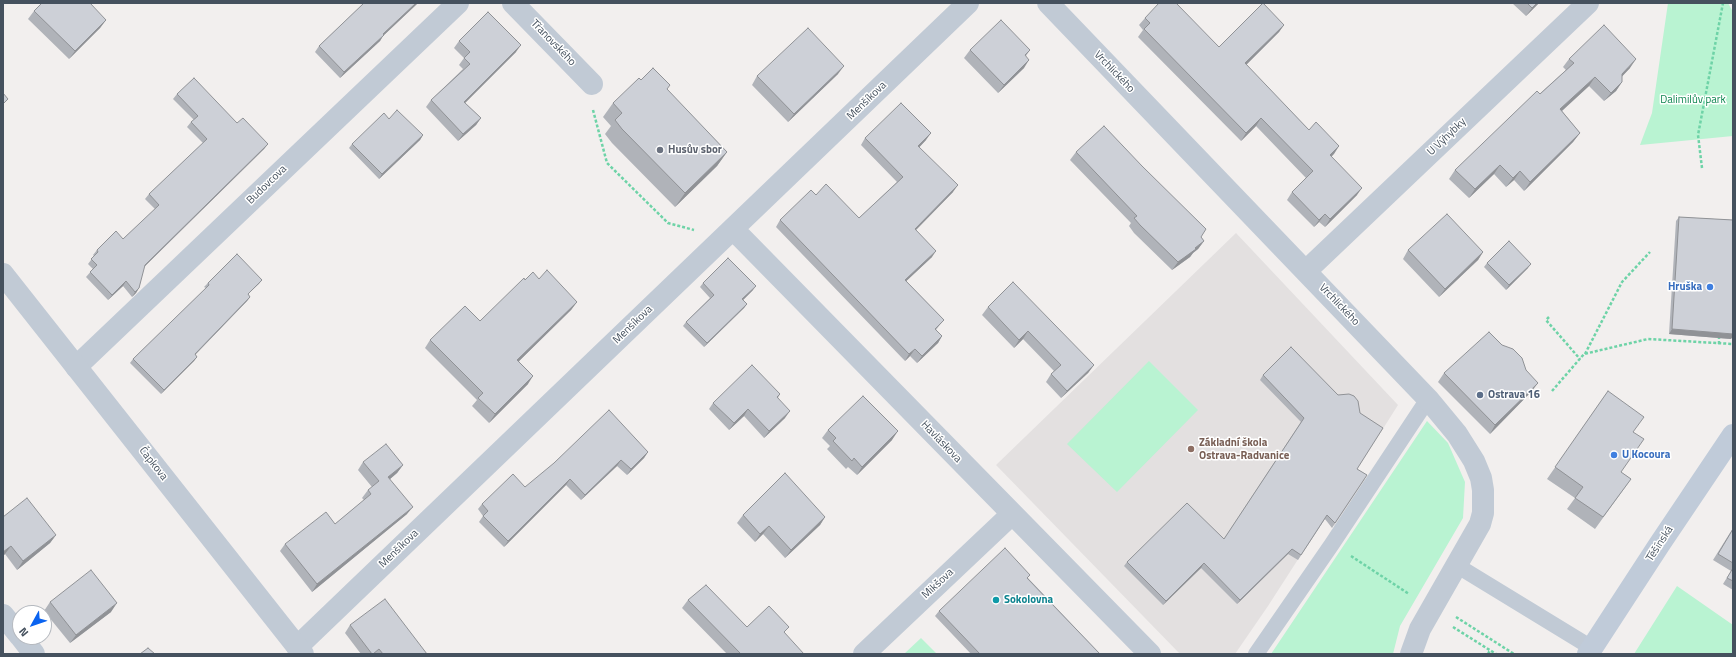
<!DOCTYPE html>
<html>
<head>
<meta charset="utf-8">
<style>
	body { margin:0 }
	#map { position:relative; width:1736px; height:657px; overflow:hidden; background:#f2efee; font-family:"Titillium Web",sans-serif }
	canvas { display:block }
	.frame { position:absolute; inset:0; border:4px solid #45515e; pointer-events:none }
	.north { position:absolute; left:12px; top:605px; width:40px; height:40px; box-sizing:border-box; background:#fff; border:1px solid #b5b9bf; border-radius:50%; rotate:230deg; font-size:11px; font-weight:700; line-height:16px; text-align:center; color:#45515e }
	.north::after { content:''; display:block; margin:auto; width:14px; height:18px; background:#0a63f0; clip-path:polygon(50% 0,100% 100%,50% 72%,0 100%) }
</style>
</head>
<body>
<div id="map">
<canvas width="1736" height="657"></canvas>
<div class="frame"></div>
<div class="north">N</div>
</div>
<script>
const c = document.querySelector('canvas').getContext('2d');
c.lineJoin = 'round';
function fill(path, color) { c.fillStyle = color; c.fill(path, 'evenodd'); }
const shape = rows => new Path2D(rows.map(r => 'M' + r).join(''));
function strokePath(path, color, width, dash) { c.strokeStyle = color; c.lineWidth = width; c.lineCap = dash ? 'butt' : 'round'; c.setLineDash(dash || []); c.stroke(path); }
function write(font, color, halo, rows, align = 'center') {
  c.font = font + ' "Titillium Web",sans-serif'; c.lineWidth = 3; c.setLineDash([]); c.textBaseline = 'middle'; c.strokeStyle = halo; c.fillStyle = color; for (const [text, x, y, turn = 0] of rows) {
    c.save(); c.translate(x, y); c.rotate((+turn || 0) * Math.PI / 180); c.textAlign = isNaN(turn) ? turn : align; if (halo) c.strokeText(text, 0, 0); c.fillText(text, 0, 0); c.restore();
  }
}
fill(shape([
	[1236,233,1398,405,1355,473,1366,480,1335,526,1324,519,1268,606,1235,654,1180,654,996,465]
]), '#e3e0e0');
fill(shape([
	[1668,3,1728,3,1733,12,1733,136,1640,145,1652,113],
	[1149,361,1198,410,1117,492,1067,444],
	[1427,421,1448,443,1465,482,1463,518,1400,626,1393,654,1271,654],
	[1677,586,1733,625,1733,654,1634,654],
	[921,638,937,654,904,654]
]), '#b9f3d2');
strokePath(shape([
	[593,110,607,163,668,223,694,230],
	[1702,168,1698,135,1723,3],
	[1549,317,1546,320,1580,359],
	[1719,344,1719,338],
	[1585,354,1622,282,1650,252],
	[1552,391,1584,354,1648,339,1733,344],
	[1351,556,1409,594],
	[1456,617,1514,654],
	[1453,627,1496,654],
	[1488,654,1490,650]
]), '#6ed3a7', 2.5, [3, 2]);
strokePath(shape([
	[1456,565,1592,648],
	[1256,654,1332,544,1428,399]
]), '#c1cad5', 16);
strokePath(shape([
	[513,3,592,84],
	[1048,3,1428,399,1457,434,1474,461,1481,478,1483,490,1483,513,1480,524,1420,629,1411,654],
	[733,229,1150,654],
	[1306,271,1588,3],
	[76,367,458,3],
	[3,615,20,636],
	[21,637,34,654],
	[297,647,968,3],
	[864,654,1012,514]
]), '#c1cad5', 22);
strokePath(shape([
	[3,274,303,654]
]), '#c1cad5', 22);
strokePath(shape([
	[1588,654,1659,545,1733,435]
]), '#c0cbd9', 22);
fill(shape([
	[362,3,418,3,383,36,380,41,340,78,315,52,319,46,363,4],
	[1512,3,1539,3,1526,16],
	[34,11,106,20,100,28,69,59,28,19],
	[1145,18,1219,47,1284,25,1279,32,1246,65,1309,130,1339,146,1331,157,1357,195,1325,227,1319,222,1314,227,1287,200,1292,192,1306,178,1256,126,1241,141,1138,37,1143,30,1139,25],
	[459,41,516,52,465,103,481,118,476,125,458,141,426,107,431,100,463,69,459,65,464,58,454,48],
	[970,50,1030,50,1026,56,1024,68,998,93,964,58],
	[1569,59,1630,68,1622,76,1622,82,1616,91,1604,101,1589,86,1562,111,1580,133,1573,142,1524,191,1514,180,1506,187,1494,174,1469,198,1449,179,1455,170,1566,70,1563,67],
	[838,74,788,122,752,85,757,76],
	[667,90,727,152,717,166,675,207,612,143,605,134,611,126,603,117,613,103],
	[177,94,237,123,268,144,264,149,144,267,139,288,136,293,132,297,123,286,108,300,86,277,93,269,88,264,94,256,93,255,97,250,123,239,155,209,145,199,149,194,203,143,187,127,191,122,194,120,173,99],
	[389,119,423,135,420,140,379,179,349,148,352,144],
	[865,138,926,140,919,147,953,192,916,230,932,257,906,281,944,320,939,326,936,330,942,336,938,343,917,363,910,356,905,361,776,227,780,220,816,195,859,218,897,182,861,145],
	[1076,152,1201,237,1204,241,1198,249,1193,253,1190,257,1172,270,1134,233,1129,226,1131,223,1070,160],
	[1679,217,1733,220,1733,336,1731,339,1669,334,1676,221],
	[1408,250,1483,252,1478,260,1439,297,1403,259],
	[1487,263,1528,268,1506,290,1484,267],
	[539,279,577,302,571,310,519,361,528,384,489,423,472,406,477,400,425,348,430,340,480,321,525,280],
	[262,280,259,284,248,294,250,297,247,301,195,355,197,357,194,361,161,394,130,363,133,359,206,288,204,287,208,283],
	[703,283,753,290,743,300,747,304,744,308,704,347,683,326,686,322,710,298,700,287],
	[988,307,1094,365,1088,373,1061,398,1046,382,1051,374,1054,371,1023,339,1014,348,982,315],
	[1526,370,1532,391,1490,434,1438,382,1444,373],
	[1263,375,1357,469,1367,475,1332,528,1325,519,1298,560,1288,554,1237,604,1201,568,1163,605,1124,566,1127,562,1224,539,1301,422,1260,380],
	[1608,391,1633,432,1621,472,1631,479,1595,529,1567,509,1575,498,1547,479],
	[780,394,778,398,785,418,764,438,744,416,729,430,709,409,713,403],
	[828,430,892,440,857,475,848,467,846,469,827,449,830,446,822,438],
	[648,452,644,458,627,475,617,466,581,500,566,485,504,547,479,522,483,516,478,509,482,504,525,487],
	[363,462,403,465,397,473,390,479,407,514,312,592,280,551,285,544,335,524,364,500,362,498,368,490,372,487,358,470],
	[743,515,825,517,820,525,785,558,763,534,755,542,737,523],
	[3,517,56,535,50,543,17,570,5,554,3,556],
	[1733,528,1733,590,1723,584,1731,571,1713,560],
	[1028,578,1100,654,971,654,935,616,939,611],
	[688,600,747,627,804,654,727,654,682,608],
	[50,602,111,612,70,643,44,611],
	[350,625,427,654,361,654,345,633]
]), '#b0b3b9');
fill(shape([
	[416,3,418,3,383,36,380,41,340,78,344,72,383,34],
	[1537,3,1539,3,1526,16,1532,8],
	[106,20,100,28,69,59,75,51],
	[1284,25,1279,32,1240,71,1245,63],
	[521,45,516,52,459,109,464,102],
	[1636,59,1630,68,1616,83,1622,74],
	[1029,60,1024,68,998,93,1004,85],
	[844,66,838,74,788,122,794,114],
	[1595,77,1589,86,1554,118,1560,109],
	[1622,82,1616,91,1604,101,1611,93],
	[481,118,476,125,458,141,463,134],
	[1261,118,1256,126,1241,141,1246,133],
	[931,133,926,140,914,153,918,146],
	[1580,133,1573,142,1524,191,1530,182],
	[423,135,420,140,379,179,382,174],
	[268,144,264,149,141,270,145,265],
	[1339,146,1334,154,1325,163,1330,155],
	[727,152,717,166,675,207,685,193],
	[1500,165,1494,174,1469,198,1475,189],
	[1520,171,1514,180,1506,187,1513,178],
	[958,185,953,192,910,236,915,229],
	[1362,188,1357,195,1325,227,1330,219],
	[1325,214,1319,222,1314,227,1319,220],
	[1204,241,1198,249,1193,253,1190,257,1172,270,1178,262],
	[936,251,932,257,900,287,905,280],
	[1483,252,1478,260,1439,297,1445,289],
	[1531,264,1528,268,1506,290,1509,285],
	[126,281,123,286,108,300,112,295],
	[756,286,753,290,739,304,742,299],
	[139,288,136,293,132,297,135,292],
	[250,297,247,301,192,358,195,354],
	[577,302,571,310,512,368,517,360],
	[747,304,744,308,704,347,707,343],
	[1672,329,1733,334,1733,336,1731,339,1669,334],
	[1028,331,1023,339,1014,348,1019,340],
	[942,336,938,343,917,363,922,356],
	[915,349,910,356,905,361,909,354],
	[197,357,194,361,161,394,164,390],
	[1094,365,1088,373,1061,398,1067,391],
	[533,376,528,384,489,423,495,414],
	[1538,383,1532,391,1490,434,1495,425],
	[748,409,744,416,729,430,734,423],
	[790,411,785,418,764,438,769,431],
	[898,431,892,440,857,475,862,467],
	[648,452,644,458,627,475,631,469],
	[621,460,617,466,581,500,585,495],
	[403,465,397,473,383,485,388,477],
	[570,479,566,485,504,547,508,541],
	[413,507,407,514,312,592,317,584],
	[825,517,820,525,785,558,791,550],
	[769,526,763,534,755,542,760,534],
	[56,535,50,543,17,570,23,561],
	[11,546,5,554,3,556,3,552],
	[1292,549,1288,554,1237,604,1240,600],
	[1204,563,1201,568,1163,605,1166,601],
	[117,603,111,612,70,643,76,635]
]), '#909296');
const building = shape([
	[42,3,90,3,106,20,75,51,34,11,42,3],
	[364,3,416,3,383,34,384,35,344,72,319,46,364,3],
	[1159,3,1176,3,1219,47,1263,3,1284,25,1245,63,1309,130,1316,122,1339,146,1330,155,1362,188,1330,219,1325,214,1319,220,1292,192,1313,171,1261,118,1246,133,1144,29,1150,23,1145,18,1159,3],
	[1527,3,1537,3,1532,8,1527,3],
	[488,12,521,45,464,102,481,118,463,134,431,100,470,64,464,58,470,52,459,41,488,12],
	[1001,20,1030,50,1025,55,1029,60,1004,85,970,50,1001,20],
	[1604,25,1636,59,1622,74,1622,82,1611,93,1595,77,1560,109,1580,133,1530,182,1520,171,1513,178,1500,165,1475,189,1455,170,1537,91,1540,94,1574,63,1569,59,1604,25],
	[808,28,844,66,794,114,757,76,808,28],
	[653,68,670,85,667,89,727,152,685,193,622,129,615,120,622,113,613,103,639,78,641,80,653,68],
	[194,78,237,123,243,118,268,144,145,265,139,288,135,292,126,281,112,295,90,272,97,265,91,259,98,252,97,250,116,231,123,239,159,205,149,194,207,139,191,122,198,116,177,94,194,78],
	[3,93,8,99,3,104,3,93],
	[901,103,931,133,918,146,958,185,915,229,936,251,905,280,944,320,935,329,942,336,922,356,915,349,909,354,780,220,811,190,816,195,826,184,859,218,903,177,865,138,901,103],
	[397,110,423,135,382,174,352,144,384,113,389,119,397,110],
	[1104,126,1142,166,1206,229,1201,237,1204,241,1195,248,1196,249,1178,262,1140,225,1134,218,1137,216,1076,152,1104,126],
	[1447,214,1483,252,1445,289,1408,250,1447,214],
	[1679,217,1733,220,1733,334,1672,329,1679,217],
	[1509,241,1531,264,1509,285,1487,263,1509,241],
	[237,254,262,280,248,294,250,297,195,354,197,357,164,390,133,359,209,285,208,283,237,254],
	[728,258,756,286,742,299,747,304,707,343,686,322,714,295,703,283,728,258],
	[547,270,577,302,517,360,533,376,495,414,478,398,483,393,430,340,465,306,480,321,524,278,525,280,533,272,539,279,547,270],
	[1013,282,1094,365,1067,391,1051,374,1061,365,1028,331,1019,340,988,307,1013,282],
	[1489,332,1502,345,1513,349,1522,358,1526,370,1538,383,1495,425,1444,373,1489,332],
	[1291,347,1338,395,1349,394,1354,396,1358,401,1360,413,1383,428,1357,469,1367,475,1335,523,1327,515,1301,555,1292,549,1240,600,1204,563,1166,601,1127,562,1187,503,1224,539,1304,418,1263,375,1291,347],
	[752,365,780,394,777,397,790,411,769,431,748,409,734,423,713,403,752,365],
	[1608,391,1644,417,1633,432,1644,439,1621,472,1631,479,1603,517,1575,498,1583,487,1555,467,1608,391],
	[863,396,898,431,862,467,854,458,852,461,833,441,836,438,828,430,863,396],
	[609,410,648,452,631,469,621,460,585,495,570,479,508,541,483,516,488,511,482,504,513,474,525,487,554,463,609,410],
	[386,444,403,465,388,477,413,507,317,584,285,544,326,512,335,524,371,494,368,490,379,481,363,462,386,444],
	[785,473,825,517,791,550,769,526,760,534,743,515,785,473],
	[27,498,56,535,23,561,11,546,3,552,3,517,27,498],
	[1733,529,1733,563,1718,554,1733,529],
	[1005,548,1030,575,1027,578,1100,654,980,654,939,611,1005,548],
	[1733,568,1733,581,1727,578,1733,568],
	[91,570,117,603,76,635,50,602,91,570],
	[706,585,747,627,769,606,789,627,784,632,804,654,741,654,688,600,706,585],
	[385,599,427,654,383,654,379,649,373,654,372,654,350,625,385,599],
	[148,648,155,654,140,654,148,648]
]);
fill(building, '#cdd0d7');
strokePath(building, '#909296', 1);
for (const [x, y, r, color] of [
	[660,150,4,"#6b7280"],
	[1710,287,4,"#3f7fe0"],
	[1480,395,4,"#5c6f8a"],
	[1191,449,4,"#8d6e63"],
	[1614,455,4,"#3f7fe0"],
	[996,600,4,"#0f9aa8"]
]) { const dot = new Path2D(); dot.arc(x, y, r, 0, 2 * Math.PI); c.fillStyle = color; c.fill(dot); strokePath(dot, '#fff', 1.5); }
write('11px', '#45515e', '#fff', [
	["Třanovského",553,43,46],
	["Vrchlického",1114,72,46],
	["Menšíkova",867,101,-44],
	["U Výhybky",1447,137,-44],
	["Budovcova",267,185,-44],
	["Vrchlického",1339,305,46],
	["Menšíkova",633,325,-44],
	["Havláskova",941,442,46],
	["Čapkova",153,464,52],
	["Těšínská",1660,544,-57],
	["Menšíkova",399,549,-44],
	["Mikšova",938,584,-43]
]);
write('11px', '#0f8650', '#fff', [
	["Dalimilův park",1693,100]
]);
write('bold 11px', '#5b616d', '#fff', [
	["Husův sbor",668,150]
], 'left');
write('bold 11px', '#366cbe', '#fff', [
	["Hruška",1702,287],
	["U Kocoura",1622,455,"left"]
], 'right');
write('bold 11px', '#4e5e75', '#fff', [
	["Ostrava 16",1488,395]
], 'left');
write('bold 11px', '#785e54', '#fff', [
	["Základní škola",1199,443],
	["Ostrava-Radvanice",1199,456]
], 'left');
write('bold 11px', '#0d838f', '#fff', [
	["Sokolovna",1004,600]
], 'left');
</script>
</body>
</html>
